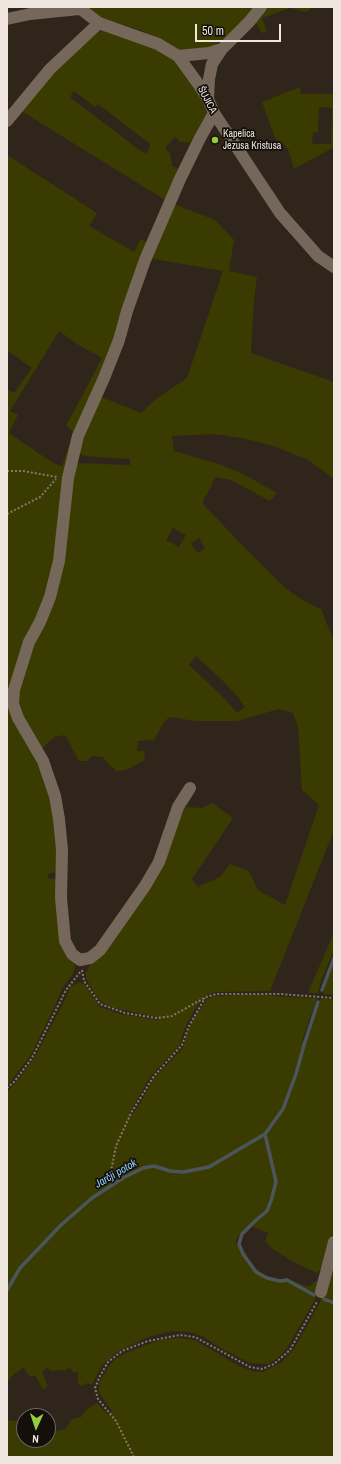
<!DOCTYPE html>
<html>
<head>
<meta charset="utf-8">
<style>
	body { margin:0 }
	#map { position:relative; width:341px; height:1464px; overflow:hidden; background:#30251a; font-family:"Archivo Narrow",sans-serif }
	canvas { display:block }
	.frame { position:absolute; inset:0; border:8px solid #eee6df; pointer-events:none }
	.north { position:absolute; left:16px; top:1408px; width:40px; height:40px; box-sizing:border-box; background:#140f0a; border:1px solid #6b655f; border-radius:50%; rotate:183deg; font-size:11px; font-weight:700; line-height:16px; text-align:center; color:#eee6df }
	.north::after { content:''; display:block; margin:auto; width:14px; height:18px; background:#91cd3f; clip-path:polygon(50% 0,100% 100%,50% 72%,0 100%) }
	.scale { position:absolute; left:195px; top:24px; width:86px; height:18px; box-sizing:border-box; border:2px solid #eee6df; border-top:0; padding-left:5px; font-size:12px; line-height:14px; white-space:nowrap; color:#eee6df; -webkit-text-stroke:3px #140f0a; paint-order:stroke }
</style>
</head>
<body>
<div id="map">
<canvas width="341" height="1464"></canvas>
<div class="frame"></div>
<div class="north">N</div>
<div class="scale">50 m</div>
</div>
<script>
const c = document.querySelector('canvas').getContext('2d');
c.lineJoin = 'round';
function fill(path, color) { c.fillStyle = color; c.fill(path, 'evenodd'); }
const shape = rows => new Path2D(rows.map(r => 'M' + r).join(''));
function strokePath(path, color, width, dash) { c.strokeStyle = color; c.lineWidth = width; c.lineCap = dash ? 'butt' : 'round'; c.setLineDash(dash || []); c.stroke(path); }
function write(font, color, halo, rows, align = 'center') {
  c.font = font + ' "Archivo Narrow",sans-serif'; c.lineWidth = 3.5; c.setLineDash([]); c.textBaseline = 'middle'; c.strokeStyle = halo; c.fillStyle = color; for (const [text, x, y, turn = 0] of rows) {
    c.save(); c.translate(x, y); c.rotate((+turn || 0) * Math.PI / 180); c.textAlign = isNaN(turn) ? turn : align; if (halo) c.strokeText(text, 0, 0); c.fillText(text, 0, 0); c.restore();
  }
}
fill(shape([
	[86,7,255,7,238,26,214,46,201,50,185,50,178,49,140,30,103,18],
	[266,7,310,7,310,10,305,12,290,8,262,18,267,32,262,33,255,21],
	[103,30,119,33,166,54,187,72,205,107,207,114,190,143,181,142,175,137,165,148,170,153,172,166,179,169,165,200,20,110,30,96,94,34],
	[74,91,95,107,98,104,149,143,150,147,146,154,142,152,71,98,71,95],
	[300,87,301,94,334,94,334,147,294,169,288,149,282,143,275,138,262,102],
	[319,107,332,108,331,144,312,144,313,133,318,132],
	[7,155,97,213,89,226,134,252,141,239,147,242,99,381,62,508,47,596,10,695,54,804,57,872,48,874,48,878,57,879,75,966,74,972,62,989,55,1006,31,1055,7,1086,7,389,14,393,32,368,7,350],
	[59,331,77,344,102,358,66,426,74,432,62,466,53,463,9,433,18,415,10,411],
	[171,203,215,220,234,240,229,271,257,277,254,302,251,353,334,382,334,479,308,460,274,446,242,438,213,434,172,436,174,451,219,464,245,475,277,493,270,501,231,480,215,477,210,489,204,498,203,504,242,545,284,587,302,600,321,609,334,642,334,830,270,991,215,992,204,996,193,1012,183,1032,180,1045,151,1076,129,1113,132,1115,141,1102,154,1078,183,1048,187,1033,193,1020,207,999,215,996,240,995,265,995,283,997,317,998,302,1041,306,1043,321,998,334,1000,334,1229,322,1268,317,1273,294,1262,274,1250,265,1242,268,1233,251,1226,248,1232,243,1230,235,1242,247,1254,246,1260,267,1277,279,1280,286,1278,305,1286,310,1286,316,1281,319,1282,320,1289,312,1305,287,1348,281,1355,275,1360,268,1364,250,1363,219,1347,202,1336,190,1332,172,1331,148,1337,117,1352,102,1365,92,1385,87,1383,82,1386,78,1384,78,1372,73,1372,70,1368,65,1370,51,1371,47,1368,42,1372,48,1386,43,1390,36,1376,30,1376,26,1372,24,1368,22,1368,12,1376,7,1383,7,1092,18,1080,34,1058,65,1000,70,987,79,982,84,984,100,1007,120,1014,158,1020,157,1017,114,1008,103,1003,96,996,86,978,86,972,90,965,113,940,179,811,187,807,202,808,212,803,233,818,192,879,198,887,220,877,230,864,249,871,258,890,285,905,319,805,302,790,298,727,293,713,279,709,237,721,196,721,169,717,163,724,154,740,138,741,137,751,144,751,145,760,126,770,117,771,109,765,103,757,92,756,87,761,79,761,65,735,54,737,40,750,16,702,24,671,40,631,76,463,130,465,130,459,85,456,77,452,99,396,141,413,156,399,187,378,223,271,148,258],
	[173,528,186,535,179,547,166,540],
	[199,538,205,548,198,553,191,544],
	[196,656,222,680,238,697,245,707,237,713,221,695,189,665],
	[334,932,334,950,321,981,318,993,308,993],
	[334,963,334,995,323,994,327,981],
	[334,1250,334,1457,7,1457,7,1421,10,1420,24,1423,24,1440,48,1440,48,1433,55,1432,66,1428,72,1419,81,1417,86,1410,97,1403,108,1415,112,1411,99,1393,99,1383,108,1368,113,1361,125,1353,160,1340,179,1338,195,1340,239,1366,252,1371,263,1372,282,1362,295,1347,319,1304,323,1294]
]), '#3a3b00');
strokePath(shape([
	[322,990,334,958],
	[265,1134,276,1182,271,1201,267,1211,254,1222,242,1234,239,1244,243,1254,256,1272,267,1278,280,1281,287,1280,314,1295],
	[7,1290,20,1268,61,1225,92,1198,123,1178,143,1168,154,1166,170,1171,183,1172,209,1167,265,1134,283,1109,296,1074,304,1045,318,1002],
	[324,1299,334,1303]
]), '#4b555b', 3.5);
strokePath(shape([
	[7,471,23,471,57,477],
	[7,514,40,497,56,479],
	[82,970,84,981,100,1004,125,1013,156,1018,172,1016,206,997,216,994,280,994,334,998],
	[7,1088,14,1082,32,1058,66,990,81,971],
	[99,1188,110,1176,116,1146,131,1113,154,1076,182,1045,189,1026,205,998],
	[134,1457,116,1421,98,1399,95,1388,100,1376,108,1362,122,1351,148,1341,180,1335,195,1337,250,1367,262,1369,274,1364,290,1350,317,1302]
]), '#837970', 2, [2, 2]);
strokePath(shape([
	[78,7,99,23,158,44,178,56,199,85,208,99,214,113,280,213,318,256,334,267],
	[7,19,30,14,79,9],
	[178,56,209,53,222,49,249,22,261,7],
	[208,99,209,79,212,64,222,49],
	[7,121,50,69,99,23],
	[190,788,178,807,159,862,145,886,100,950,90,958,80,960,72,954,65,941,61,898,62,850,59,819,55,796,43,761,18,718,13,704,14,690,29,642,40,622,50,597,59,561,68,478,78,436,104,378,119,340,127,311,145,260,180,179,200,138,214,113],
	[321,1292,334,1242]
]), '#75685b', 12);
for (const [x, y, r, color] of [
	[215,140,4,"#91cd3f"]
]) { const dot = new Path2D(); dot.arc(x, y, r, 0, 2 * Math.PI); c.fillStyle = color; c.fill(dot); strokePath(dot, '#140f0a', 1.5); }
write('10px', '#eee6df', '#140f0a', [
	["ŠUJICA",207,100,62]
]);
write('10px', '#eee6df', '#140f0a', [
	["Kapelica",223,134],
	["Jezusa Kristusa",223,146]
], 'left');
write('italic 11px', '#8dd1fd', '#140f0a', [
	["Jarčji potok",116,1174,-30]
]);
</script>
</body>
</html>
